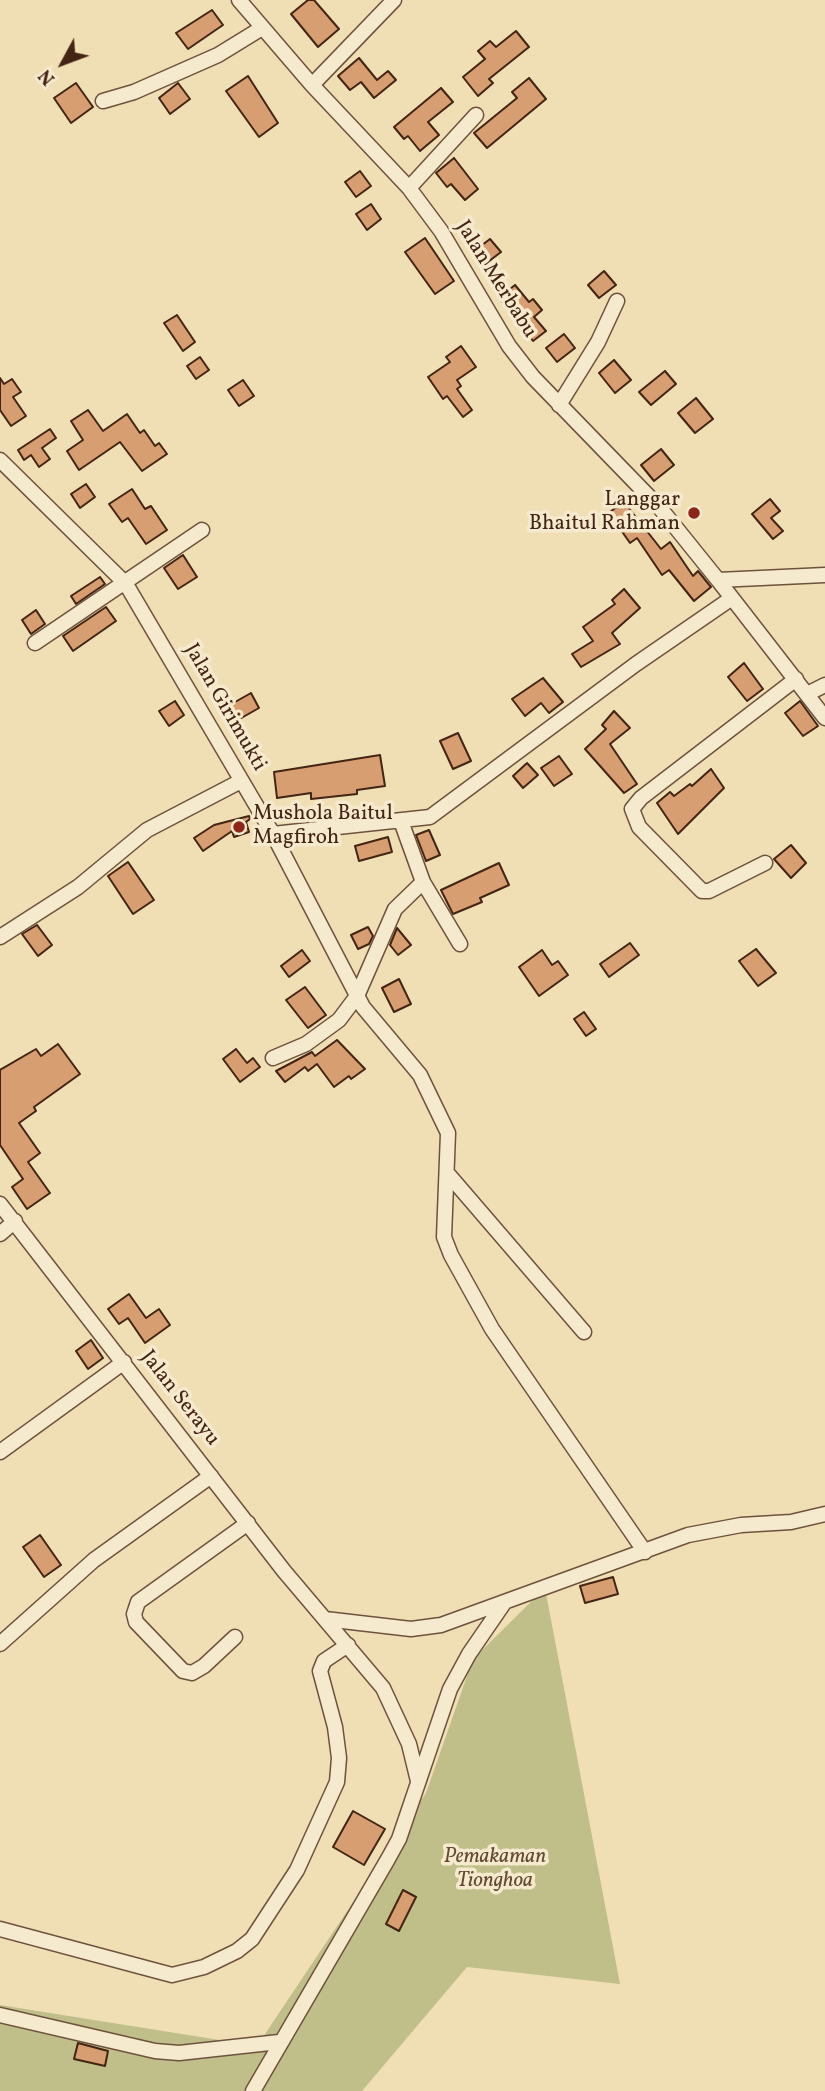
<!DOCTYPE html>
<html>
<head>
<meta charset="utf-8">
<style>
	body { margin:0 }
	#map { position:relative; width:825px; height:2091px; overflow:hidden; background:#f0deb4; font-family:Vollkorn,serif }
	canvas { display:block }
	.north { position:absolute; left:28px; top:28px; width:70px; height:70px; -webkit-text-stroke:5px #f5eace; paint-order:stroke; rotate:229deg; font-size:19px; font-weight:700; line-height:28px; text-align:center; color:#432415 }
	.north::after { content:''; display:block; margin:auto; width:24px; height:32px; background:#432415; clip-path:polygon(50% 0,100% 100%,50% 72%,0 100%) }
</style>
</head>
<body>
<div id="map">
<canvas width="825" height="2091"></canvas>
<div class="north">N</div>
</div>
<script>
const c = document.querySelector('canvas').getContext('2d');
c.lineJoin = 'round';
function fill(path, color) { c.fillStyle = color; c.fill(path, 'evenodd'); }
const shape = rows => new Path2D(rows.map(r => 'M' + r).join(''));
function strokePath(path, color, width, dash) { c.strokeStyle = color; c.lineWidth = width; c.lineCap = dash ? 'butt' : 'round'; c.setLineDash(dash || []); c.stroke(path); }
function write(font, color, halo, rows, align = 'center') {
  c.font = font + ' Vollkorn,serif'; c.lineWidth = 7; c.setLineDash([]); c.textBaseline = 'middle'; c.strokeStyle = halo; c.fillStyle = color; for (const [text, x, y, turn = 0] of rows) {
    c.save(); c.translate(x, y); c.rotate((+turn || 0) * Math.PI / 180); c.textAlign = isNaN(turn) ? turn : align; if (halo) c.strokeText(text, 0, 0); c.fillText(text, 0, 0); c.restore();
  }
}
fill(shape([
	[545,1588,620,1984,467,1967,362,2091,0,2091,0,2005,257,2046,426,1793,473,1659]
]), '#c0bf89');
const building = shape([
	[308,0,314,0,339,29,318,47,291,14,308,0],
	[212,10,223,25,188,49,176,33,212,10],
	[516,31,529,47,489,79,493,83,478,96,463,77,485,59,478,51,490,41,496,47,516,31],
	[359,58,377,80,388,71,396,80,374,98,361,82,350,90,338,76,359,58],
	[248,76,278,123,259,137,226,91,248,76],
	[529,78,546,99,487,148,474,133,517,98,512,92,529,78],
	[76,83,93,107,71,123,54,98,76,83],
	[178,83,190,99,170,114,159,98,178,83],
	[441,88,453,102,428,122,439,135,420,151,408,136,404,139,394,127,441,88],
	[454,158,478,189,465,200,451,184,447,187,436,173,454,158],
	[360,171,371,186,356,197,345,182,360,171],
	[371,204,381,219,367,230,356,214,371,204],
	[425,238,454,281,435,294,405,252,425,238],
	[490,239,501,252,484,265,473,252,490,239],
	[604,271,616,285,599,298,588,285,604,271],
	[515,285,529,302,533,299,542,310,534,317,546,331,533,341,499,298,515,285],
	[177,315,195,342,183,351,164,323,177,315],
	[564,334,575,348,557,362,546,348,564,334],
	[461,346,476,367,457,380,461,386,457,389,472,410,463,417,447,396,443,399,428,377,450,362,446,357,461,346],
	[200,357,209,370,196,379,187,366,200,357],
	[614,360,631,380,615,393,599,373,614,360],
	[665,371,676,384,651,405,639,392,665,371],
	[0,378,4,384,12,379,21,392,13,397,26,416,11,426,0,410,0,378],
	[243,380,254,396,239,406,228,390,243,380],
	[696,398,713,419,695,433,678,413,696,398],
	[88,410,103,431,127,414,140,433,144,430,155,446,159,443,167,454,142,471,120,442,79,470,67,451,83,440,71,421,88,410],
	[50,429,56,438,42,448,50,459,39,467,31,455,24,460,18,450,50,429],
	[661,449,674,465,654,481,641,465,661,449],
	[86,484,95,497,80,508,71,494,86,484],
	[132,489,145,509,151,506,167,530,146,544,128,518,122,522,109,504,132,489],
	[770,499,780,511,771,518,783,531,773,539,752,514,770,499],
	[624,502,661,549,670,542,693,576,698,571,711,587,694,601,669,570,662,575,637,538,630,543,616,523,611,526,604,516,624,502],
	[183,555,197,577,178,589,164,568,183,555],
	[100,577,105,584,76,604,71,596,100,577],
	[624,589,640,608,612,633,620,644,581,667,572,654,593,641,583,627,615,604,612,600,624,589],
	[106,607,116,621,73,651,63,636,106,607],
	[36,610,45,624,31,634,22,620,36,610],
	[744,663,763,689,747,701,728,677,744,663],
	[543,678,563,702,549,713,541,703,525,716,512,699,543,678],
	[251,693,259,708,236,721,228,706,251,693],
	[175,701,184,715,169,726,159,711,175,701],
	[800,701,818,726,803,736,785,713,800,701],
	[614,711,630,728,610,744,637,784,624,793,585,749,606,729,602,725,614,711],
	[458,733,471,761,453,769,440,741,458,733],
	[380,755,385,786,357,790,357,794,311,799,311,793,277,798,274,772,380,755],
	[559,756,572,774,554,786,541,768,559,756],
	[527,763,538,775,523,788,513,776,527,763],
	[711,769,724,788,678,834,657,803,670,792,674,796,690,784,692,786,711,769],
	[249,816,250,819,246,822,249,832,234,837,232,831,203,851,194,838,214,825,249,816],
	[429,830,440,855,426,861,416,835,429,830],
	[388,837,392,852,359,861,355,846,388,837],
	[791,845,806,863,791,878,774,859,791,845],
	[128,862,154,900,133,914,108,876,128,862],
	[499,863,509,885,480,898,482,902,453,914,441,890,499,863],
	[37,925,52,945,38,956,22,934,37,925],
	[368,927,373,936,369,944,358,949,351,935,368,927],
	[397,928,411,945,398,955,390,945,397,928],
	[630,943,639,955,609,977,600,964,630,943],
	[756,949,776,973,758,986,739,961,756,949],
	[302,950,310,961,289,977,281,966,302,950],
	[542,950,552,965,558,961,568,975,539,996,519,967,542,950],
	[399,979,411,1004,394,1012,382,988,399,979],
	[305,987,326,1015,308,1028,286,1000,305,987],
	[584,1012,596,1029,586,1036,574,1019,584,1012],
	[337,1040,365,1069,351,1079,349,1076,334,1087,317,1064,308,1071,305,1067,285,1082,276,1071,312,1052,315,1056,337,1040],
	[58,1044,80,1074,34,1107,36,1111,19,1123,40,1153,28,1162,50,1193,27,1209,12,1187,23,1179,0,1145,0,1070,36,1049,41,1056,58,1044],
	[236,1049,247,1063,253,1058,260,1067,240,1082,223,1059,236,1049],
	[129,1294,146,1318,159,1309,170,1325,145,1343,128,1318,119,1324,108,1309,129,1294],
	[91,1340,103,1358,88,1369,76,1351,91,1340],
	[40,1535,61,1565,44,1577,23,1547,40,1535],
	[613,1577,618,1594,585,1603,580,1586,613,1577],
	[353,1811,385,1829,364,1865,333,1847,353,1811],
	[403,1890,416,1897,399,1931,386,1924,403,1890],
	[78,2043,108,2051,105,2066,74,2059,78,2043]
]);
fill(building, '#d69e71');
strokePath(building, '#432415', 2);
const minor = shape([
	[239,0,312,85,409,188,441,231,509,346,533,377,660,508,718,580],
	[312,85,394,0],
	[103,101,134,92,218,55,262,28],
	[409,188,476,115],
	[559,405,598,342,617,301],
	[0,460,126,584,273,834,363,1007,420,1075,448,1133,444,1237,451,1255,492,1329,645,1552],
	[732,598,825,718],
	[35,643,202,530],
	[807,694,825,685],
	[401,821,423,882,460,944],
	[273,834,430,817,636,664,732,598,718,580,825,575],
	[765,863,709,891,702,891,639,827,632,809,641,798,796,679],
	[0,937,78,887,147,830,241,781],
	[273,1058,306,1044,339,1020,357,996,395,909,423,882],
	[448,1174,584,1332],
	[0,1204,284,1571,383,1688,409,1744,418,1781],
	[0,1234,15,1221],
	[0,1452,124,1362],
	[325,1619,411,1629,441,1625,688,1535,741,1525,791,1522,825,1514],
	[235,1637,204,1666,192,1673,183,1671,136,1622,134,1614,138,1602,248,1523],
	[0,1644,94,1560,211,1476],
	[0,1929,172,1975,204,1967,237,1951,252,1939,297,1870,337,1782,339,1758,335,1727,320,1671,324,1661,348,1645],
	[0,2015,155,2051,179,2053,279,2042],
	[253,2091,388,1859,399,1839,450,1689,469,1654,504,1603]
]);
strokePath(minor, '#6e523d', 17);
strokePath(minor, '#f5eace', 14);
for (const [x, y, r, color] of [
	[694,513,7,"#8f2418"],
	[239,827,7,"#8f2418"]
]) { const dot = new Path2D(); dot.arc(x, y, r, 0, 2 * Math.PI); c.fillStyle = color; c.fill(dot); strokePath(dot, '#f5eace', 2.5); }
write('21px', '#432415', '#f5eace', [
	["Jalan Merbabu",495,280,58],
	["Jalan Girimukti",224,708,60],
	["Jalan Serayu",179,1399,52]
]);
write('21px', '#432415', '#f5eace', [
	["Langgar",680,501],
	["Bhaitul Rahman",680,525],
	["Mushola Baitul",253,815,"left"],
	["Magfiroh",253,839,"left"]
], 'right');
write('italic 21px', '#624b32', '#f5eace', [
	["Pemakaman",495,1858],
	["Tionghoa",495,1882]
]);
</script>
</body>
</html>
